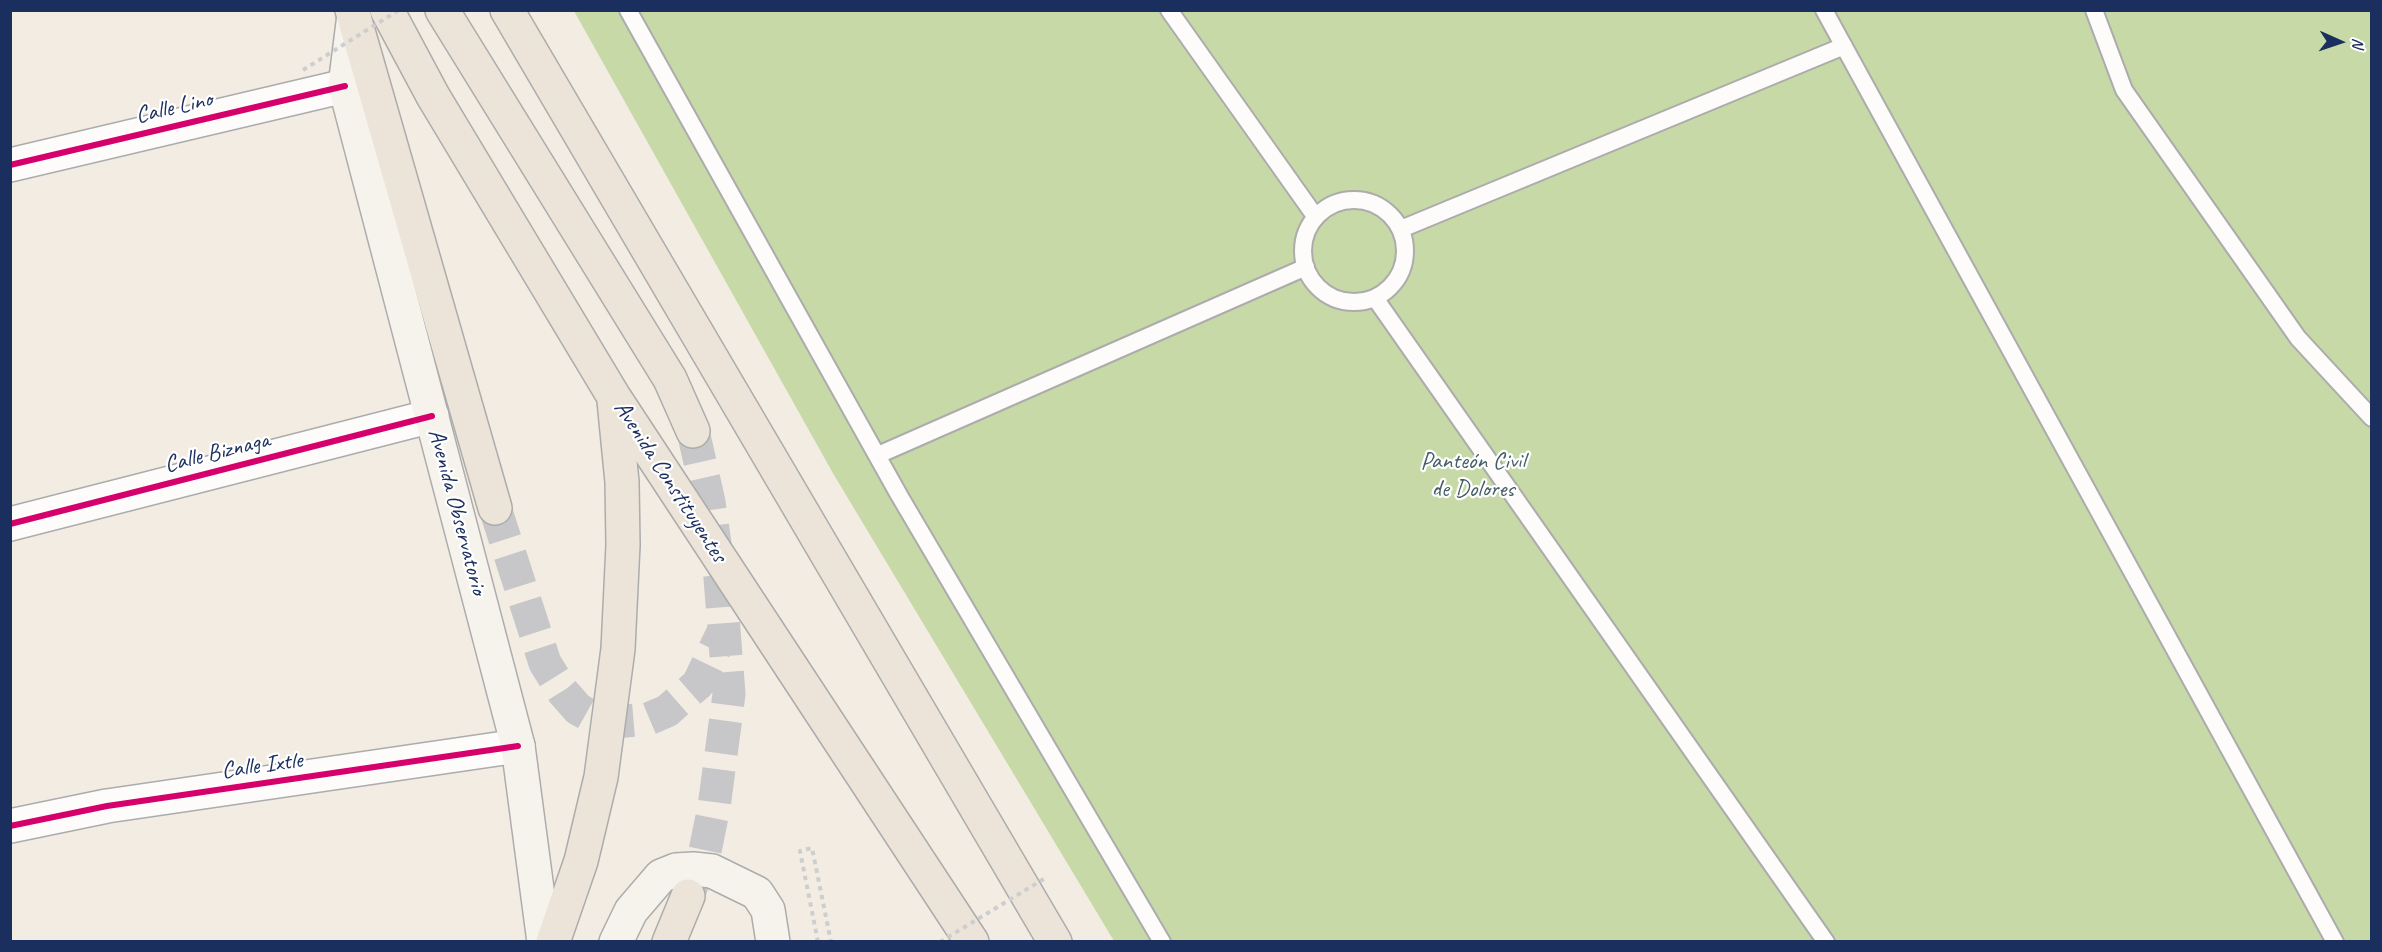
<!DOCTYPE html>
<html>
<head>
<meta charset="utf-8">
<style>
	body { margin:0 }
	#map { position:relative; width:2382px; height:952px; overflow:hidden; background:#f2ece3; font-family:Caveat,sans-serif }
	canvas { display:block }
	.frame { position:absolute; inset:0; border:12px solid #1b2f5e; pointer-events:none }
	.north { position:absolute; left:2310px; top:12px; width:60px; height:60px; -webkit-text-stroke:4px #fff; paint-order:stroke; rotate:93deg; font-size:16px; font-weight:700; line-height:24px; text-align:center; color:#1b2f5e }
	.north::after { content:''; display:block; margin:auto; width:21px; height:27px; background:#1b2f5e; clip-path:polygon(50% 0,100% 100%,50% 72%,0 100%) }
</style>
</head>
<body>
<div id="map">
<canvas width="2382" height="952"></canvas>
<div class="frame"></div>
<div class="north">N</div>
</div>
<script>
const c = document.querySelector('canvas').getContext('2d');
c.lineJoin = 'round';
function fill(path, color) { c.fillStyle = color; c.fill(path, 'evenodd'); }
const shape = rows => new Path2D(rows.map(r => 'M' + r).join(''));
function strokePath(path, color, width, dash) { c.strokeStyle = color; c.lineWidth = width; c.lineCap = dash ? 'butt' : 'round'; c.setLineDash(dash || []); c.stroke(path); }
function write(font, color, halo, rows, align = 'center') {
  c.font = font + ' Caveat,sans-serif'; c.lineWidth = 4.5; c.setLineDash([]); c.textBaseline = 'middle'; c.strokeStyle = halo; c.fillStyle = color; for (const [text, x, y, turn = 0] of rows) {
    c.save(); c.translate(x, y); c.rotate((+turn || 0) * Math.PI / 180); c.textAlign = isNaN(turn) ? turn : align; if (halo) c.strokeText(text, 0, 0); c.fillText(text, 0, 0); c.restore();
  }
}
fill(shape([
	[574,11,2371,11,2371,941,1114,941,834,475]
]), '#c7d9a6');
strokePath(shape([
	[495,508,545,663,563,692,578,709,594,718,613,722,648,719,667,711,698,684,723,632],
	[688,896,705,851,714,807,729,694,720,578,709,502,693,431]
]), '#c7c6c8', 33, [33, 16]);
const service = shape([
	[628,10,899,495,1162,942],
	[1169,10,1315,216],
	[1824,10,2335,942],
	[2094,10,2124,90,2298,338,2372,418],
	'1303 251a51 51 0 1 1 102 0a51 51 0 1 1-102 0Z',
	[1401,229,1844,46],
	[1375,298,1826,942],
	[878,455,1306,267]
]);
const minor = shape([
	[10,165,345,86],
	[10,524,432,416],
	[10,826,107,806,518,746]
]);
const secondary = shape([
	[354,15,345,86,518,746,544,942],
	[616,942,631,911,661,876,676,870,693,869,712,871,757,893,768,910,773,942]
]);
const trunk = shape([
	[352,10,495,508],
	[387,10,433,96,614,397,972,942],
	[442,10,670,379,693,431],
	[507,10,1055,942],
	[553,942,581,861,601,777,618,649,623,545,622,482,614,401],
	[669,942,688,896]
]);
strokePath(service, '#acacac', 20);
strokePath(minor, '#acacac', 36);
strokePath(secondary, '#acacac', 36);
strokePath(trunk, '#acacac', 36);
strokePath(shape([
	[818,942,800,851,812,848,831,942]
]), '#cdcecf', 4, [4.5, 4.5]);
strokePath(service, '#fdfcfb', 16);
strokePath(minor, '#fdfcfb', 33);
strokePath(secondary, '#f6f3ed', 33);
strokePath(trunk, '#ece4d9', 33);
strokePath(shape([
	[303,70,399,10],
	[940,942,1047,877]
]), '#cdcecf', 4, [4.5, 4.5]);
strokePath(shape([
	[10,165,345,86],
	[10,524,432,416],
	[10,826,107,806,518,746]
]), '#d6006c', 6);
write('24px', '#1b2f5e', '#fff', [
	["Calle Lino",174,108,-13],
	["Calle Biznaga",217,453,-14],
	["Avenida Constituyentes",670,482,57],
	["Avenida Observatorio",457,512,75],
	["Calle Ixtle",262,766,-8]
]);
write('24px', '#445e65', '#fff', [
	["Panteón Civil",1473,462],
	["de Dolores",1473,490]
]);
</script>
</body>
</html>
